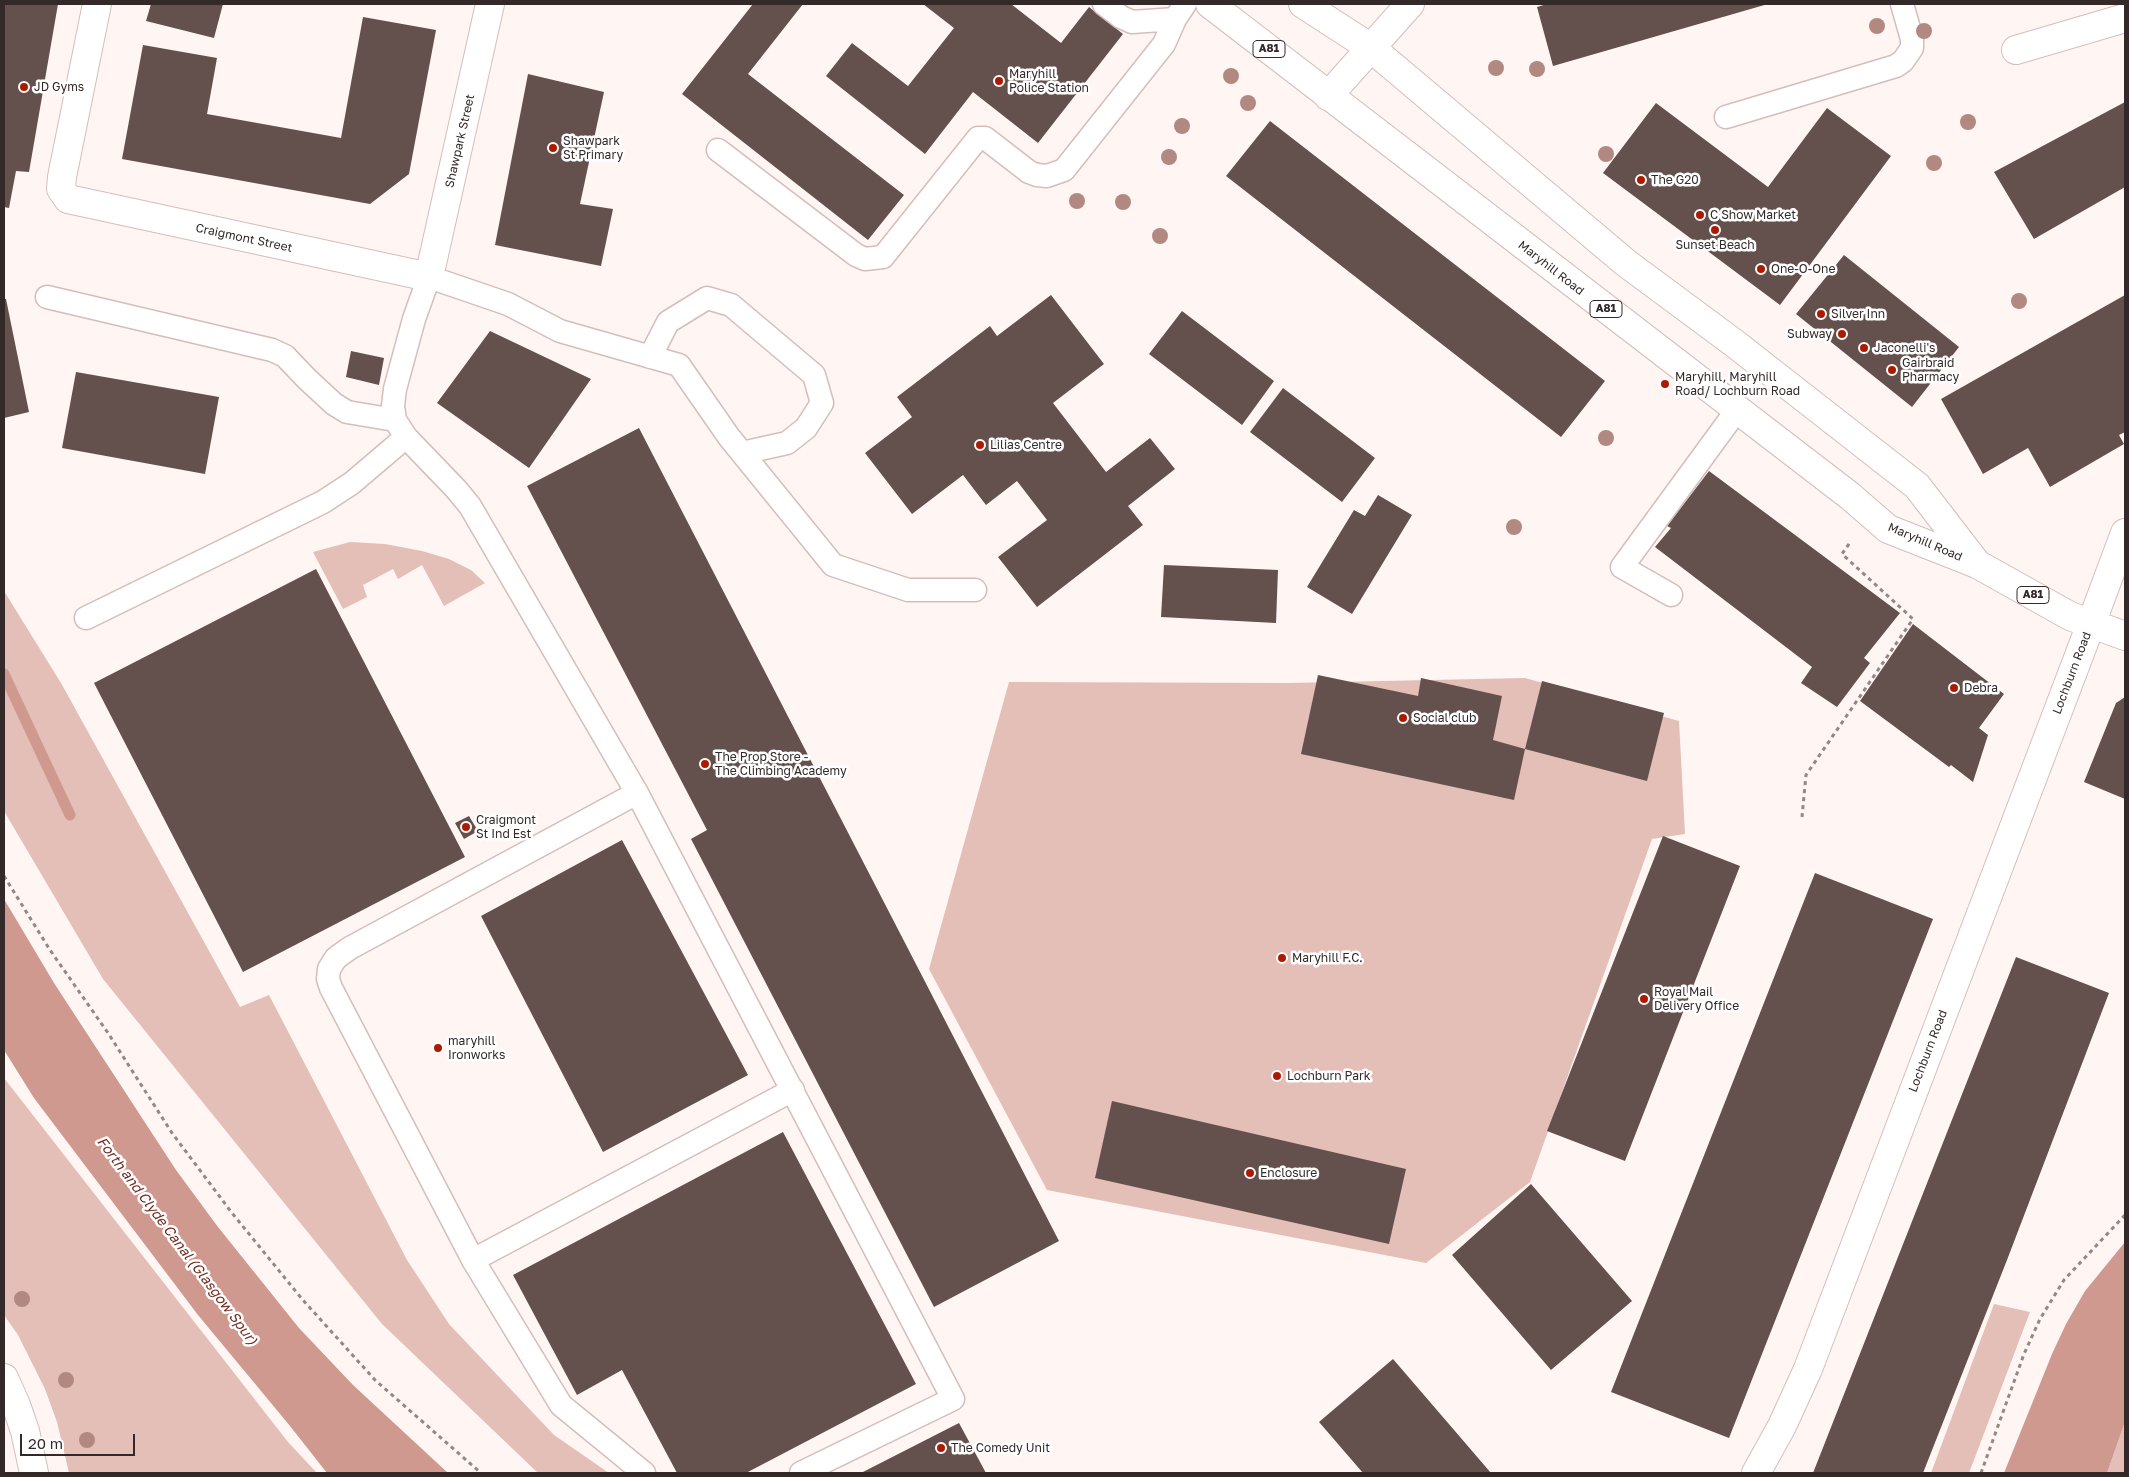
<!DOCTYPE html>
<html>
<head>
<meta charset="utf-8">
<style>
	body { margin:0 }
	#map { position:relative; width:2129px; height:1477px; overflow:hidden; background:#fff5f3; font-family:"Golos Text",sans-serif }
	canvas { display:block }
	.frame { position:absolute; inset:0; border:5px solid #322928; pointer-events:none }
	.scale { position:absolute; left:20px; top:1434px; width:115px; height:22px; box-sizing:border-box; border:2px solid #322928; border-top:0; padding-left:6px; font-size:15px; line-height:18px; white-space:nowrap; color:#322928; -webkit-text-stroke:4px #fff; paint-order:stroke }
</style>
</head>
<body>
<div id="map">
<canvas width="2129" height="1477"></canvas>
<div class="frame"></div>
<div class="scale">20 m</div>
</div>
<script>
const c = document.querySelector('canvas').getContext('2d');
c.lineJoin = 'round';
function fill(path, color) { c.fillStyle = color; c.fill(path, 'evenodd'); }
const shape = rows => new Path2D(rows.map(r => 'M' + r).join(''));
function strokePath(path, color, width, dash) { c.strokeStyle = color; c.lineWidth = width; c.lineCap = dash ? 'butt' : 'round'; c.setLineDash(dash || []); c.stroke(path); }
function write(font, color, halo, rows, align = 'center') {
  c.font = font + ' "Golos Text",sans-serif'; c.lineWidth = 5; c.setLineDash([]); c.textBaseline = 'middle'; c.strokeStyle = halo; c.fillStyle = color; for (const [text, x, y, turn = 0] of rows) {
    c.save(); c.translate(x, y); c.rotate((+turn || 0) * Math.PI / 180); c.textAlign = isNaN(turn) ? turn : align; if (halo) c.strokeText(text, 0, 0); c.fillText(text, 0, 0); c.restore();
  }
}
fill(shape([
	[350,542,385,544,422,551,449,559,471,570,485,583,444,606,422,565,398,579,393,569,363,585,367,597,343,609,313,552],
	[4,591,61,683,240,1007,269,995,407,1260,449,1324,554,1435,609,1473,538,1473,382,1324,103,979,4,811],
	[1525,678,1679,721,1685,834,1652,839,1530,1182,1426,1263,1047,1190,929,969,1009,682,1288,683],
	[4,1078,288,1442,317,1473,69,1473,57,1422,45,1389,18,1335,4,1315],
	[1994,1304,2030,1312,1969,1473,1931,1473],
	[2125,1422,2125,1473,2107,1473]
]), '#e3bfb7');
fill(shape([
	[4,899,54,983,176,1170,218,1227,299,1328,353,1385,448,1473,327,1473,290,1426,198,1315,34,1098,4,1050],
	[2125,1242,2125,1422,2107,1473,2004,1473,2052,1354,2066,1324,2085,1291]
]), '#cf998f');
strokePath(shape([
	[4,674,70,815]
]), '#cf998f', 11);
fill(shape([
	[4,4,58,4,29,172,16,171,9,208,4,207],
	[151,4,223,4,214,38,146,21],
	[753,4,803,4,748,74,904,195,868,240,682,94],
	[923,4,1011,4,1061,43,1089,7,1123,34,1038,143,973,92,925,154,826,76,852,43,908,86,954,28],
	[1547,4,1768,4,1553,66,1537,7],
	[363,17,436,30,409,174,370,204,122,159,143,45,217,58,207,114,341,138],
	[528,74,604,92,580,204,613,209,601,266,495,245],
	[2125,102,2125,187,2034,239,1994,172],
	[1656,103,1768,187,1827,108,1891,156,1780,305,1603,173],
	[1270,121,1605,381,1561,437,1226,176],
	[1844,255,1959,347,1912,407,1796,314],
	[1051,295,1104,364,1053,403,1106,472,1150,438,1175,469,1128,506,1143,525,1037,607,998,557,1047,520,1017,481,986,505,963,475,912,514,865,453,912,417,897,397,990,326,997,336],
	[2125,295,2125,432,2119,435,2124,444,2050,487,2028,448,1983,474,1941,399],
	[4,299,6,299,29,412,4,418],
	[1182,311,1274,381,1242,425,1149,354],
	[490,331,591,379,529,468,437,403],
	[351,351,384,358,379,385,346,377],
	[76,372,219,397,205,474,62,448],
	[1283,388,1375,458,1342,502,1250,432],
	[639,428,1059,1241,934,1307,691,839,707,830,527,486],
	[1709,471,1900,613,1864,658,1870,663,1837,707,1801,683,1812,667,1655,547,1671,528,1667,526],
	[1378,495,1412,515,1352,614,1307,587,1354,510,1365,516],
	[1164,565,1278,570,1276,623,1161,617],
	[316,569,465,857,243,972,94,683],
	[1913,624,2004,694,1979,728,1988,735,1973,782,1951,765,1949,767,1860,701],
	[1318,675,1418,696,1421,678,1502,696,1493,740,1525,749,1514,800,1301,754],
	[1542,681,1664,713,1647,781,1525,749],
	[2125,697,2125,799,2084,782,2116,703],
	[469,816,478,831,464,839,455,823],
	[1663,836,1740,866,1625,1161,1547,1131],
	[622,840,748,1075,603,1152,481,916],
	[1815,873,1933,919,1729,1438,1611,1392],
	[2016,957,2109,993,2007,1260,1923,1473,1813,1473],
	[1112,1101,1406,1169,1389,1244,1095,1178],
	[783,1132,916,1384,746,1473,677,1473,622,1370,577,1395,513,1275],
	[1531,1184,1632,1301,1551,1370,1452,1255],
	[1393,1359,1491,1473,1363,1473,1319,1422],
	[959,1423,986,1473,861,1473]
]), '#64504c');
const service = shape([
	[1104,4,1121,17,1132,22,1175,19],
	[1726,117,1896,66,1903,61,1912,48,1912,39,1902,4],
	[718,150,856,255,865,259,883,257,978,138,985,138,1029,172,1037,175,1047,176,1064,170,1164,44,1175,19,1185,4],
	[47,297,272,350,285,356,307,379,334,404,347,412,395,420],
	[650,357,668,322,707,298,731,305,814,375,822,403,806,428,787,443,742,453],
	[1671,595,1622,567,1737,410],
	[86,618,323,502,352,483,406,437],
	[637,793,350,948,336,958,329,969,328,979,331,988,473,1260,561,1405,644,1473],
	[473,1260,793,1090],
	[801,1473,953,1399,637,793,470,506,456,489,406,437,395,420,393,406,395,389,414,319,429,277,508,304,560,331,679,365,729,437,833,565,908,590,975,590]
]);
const pedestrian = shape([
	[2091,624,2125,533]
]);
const minor = shape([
	[97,4,62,177,61,189,68,199,429,277,490,4],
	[2016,50,2125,18],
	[4,1378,16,1405,25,1431,34,1473]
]);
const tertiary = shape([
	[1328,96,1410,4],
	[1756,1473,1782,1426,1808,1369,2091,624]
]);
const primary = shape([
	[1210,4,1850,496,1888,529,1977,564,2070,616,2125,636],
	[1303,4,1371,48,1626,263,1734,343,1917,486,1977,564]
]);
strokePath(service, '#d5beb9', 25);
strokePath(pedestrian, '#d5beb9', 30);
strokePath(minor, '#d5beb9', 30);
strokePath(tertiary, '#d5beb9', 30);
strokePath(primary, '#d5beb9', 30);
strokePath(shape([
	[1802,817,1806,775,1913,619,1842,554,1851,541],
	[4,876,50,950,108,1033,172,1133,232,1213,302,1299,375,1380,481,1473],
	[1981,1473,2024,1354,2040,1319,2064,1280,2125,1215]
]), '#918887', 3, [4, 4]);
strokePath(service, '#fff', 22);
strokePath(pedestrian, '#fff', 28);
strokePath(minor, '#fff', 28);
strokePath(tertiary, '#fff', 28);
strokePath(primary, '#fff', 28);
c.fillStyle = '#b18981';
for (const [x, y] of [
	[1877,26],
	[1924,31],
	[1496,68],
	[1537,69],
	[1231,76],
	[1248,103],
	[1968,122],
	[1182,126],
	[1606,154],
	[1169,157],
	[1934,163],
	[1077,201],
	[1123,202],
	[1160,236],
	[2019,301],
	[1606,438],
	[1514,527],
	[22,1299],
	[66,1380],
	[87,1440]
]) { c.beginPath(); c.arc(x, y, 8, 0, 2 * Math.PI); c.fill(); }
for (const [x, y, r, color] of [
	[999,81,5,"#ab1b04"],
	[24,87,5,"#ab1b04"],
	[553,148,5,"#ab1b04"],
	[1641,180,5,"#ab1b04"],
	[1700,215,5,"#ab1b04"],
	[1715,230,5,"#ab1b04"],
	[1761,269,5,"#ab1b04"],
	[1821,314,5,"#ab1b04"],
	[1842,334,5,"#ab1b04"],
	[1864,348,5,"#ab1b04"],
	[1892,370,5,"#ab1b04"],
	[1665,384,5,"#ab1b04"],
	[980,445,5,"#ab1b04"],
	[1954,688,5,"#ab1b04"],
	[1403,718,5,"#ab1b04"],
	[705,764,5,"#ab1b04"],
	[466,827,5,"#ab1b04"],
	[1282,958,5,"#ab1b04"],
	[1644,999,5,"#ab1b04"],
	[438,1048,5,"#ab1b04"],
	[1277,1076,5,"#ab1b04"],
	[1250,1173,5,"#ab1b04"],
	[941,1448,5,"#ab1b04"]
]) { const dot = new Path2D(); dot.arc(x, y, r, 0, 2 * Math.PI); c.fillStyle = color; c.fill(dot); strokePath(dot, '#fff', 2); }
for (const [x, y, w] of [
	[1269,49,32],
	[1606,309,32],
	[2033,595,32]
]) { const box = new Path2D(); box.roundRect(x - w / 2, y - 8.5, w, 17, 4); c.fillStyle = '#fff'; c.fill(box); strokePath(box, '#322928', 1); }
write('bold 11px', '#322928', null, [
	["A81",1269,49],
	["A81",1606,309],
	["A81",2033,595]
]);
write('12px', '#322928', '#fff', [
	["Maryhill",1009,74],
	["Police Station",1009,88],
	["JD Gyms",34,87],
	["Shawpark",563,141],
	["St Primary",563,155],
	["The G20",1651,180],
	["C Show Market",1710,215],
	["Sunset Beach",1715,245,"center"],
	["One-O-One",1771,269],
	["Silver Inn",1831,314],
	["Subway",1832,334,"right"],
	["Jaconelli's",1874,348],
	["Gairbraid",1902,363],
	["Pharmacy",1902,377],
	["Maryhill, Maryhill",1675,377],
	["Road/ Lochburn Road",1675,391],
	["Lilias Centre",990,445],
	["Debra",1964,688],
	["Social club",1413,718],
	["The Prop Store -",715,757],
	["The Climbing Academy",715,771],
	["Craigmont",476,820],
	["St Ind Est",476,834],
	["Maryhill F.C.",1292,958],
	["Royal Mail",1654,992],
	["Delivery Office",1654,1006],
	["maryhill",448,1041],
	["Ironworks",448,1055],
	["Lochburn Park",1287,1076],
	["Enclosure",1260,1173],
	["The Comedy Unit",951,1448]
], 'left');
write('12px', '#322928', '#fff', [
	["Shawpark Street",460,141,-77],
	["Craigmont Street",244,238,12],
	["Maryhill Road",1551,268,38],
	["Maryhill Road",1925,542,23],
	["Lochburn Road",2072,673,-69],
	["Lochburn Road",1928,1051,-69]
]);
write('italic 14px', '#712e23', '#fff', [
	["Forth and Clyde Canal (Glasgow Spur)",177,1241,53]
]);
</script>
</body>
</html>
